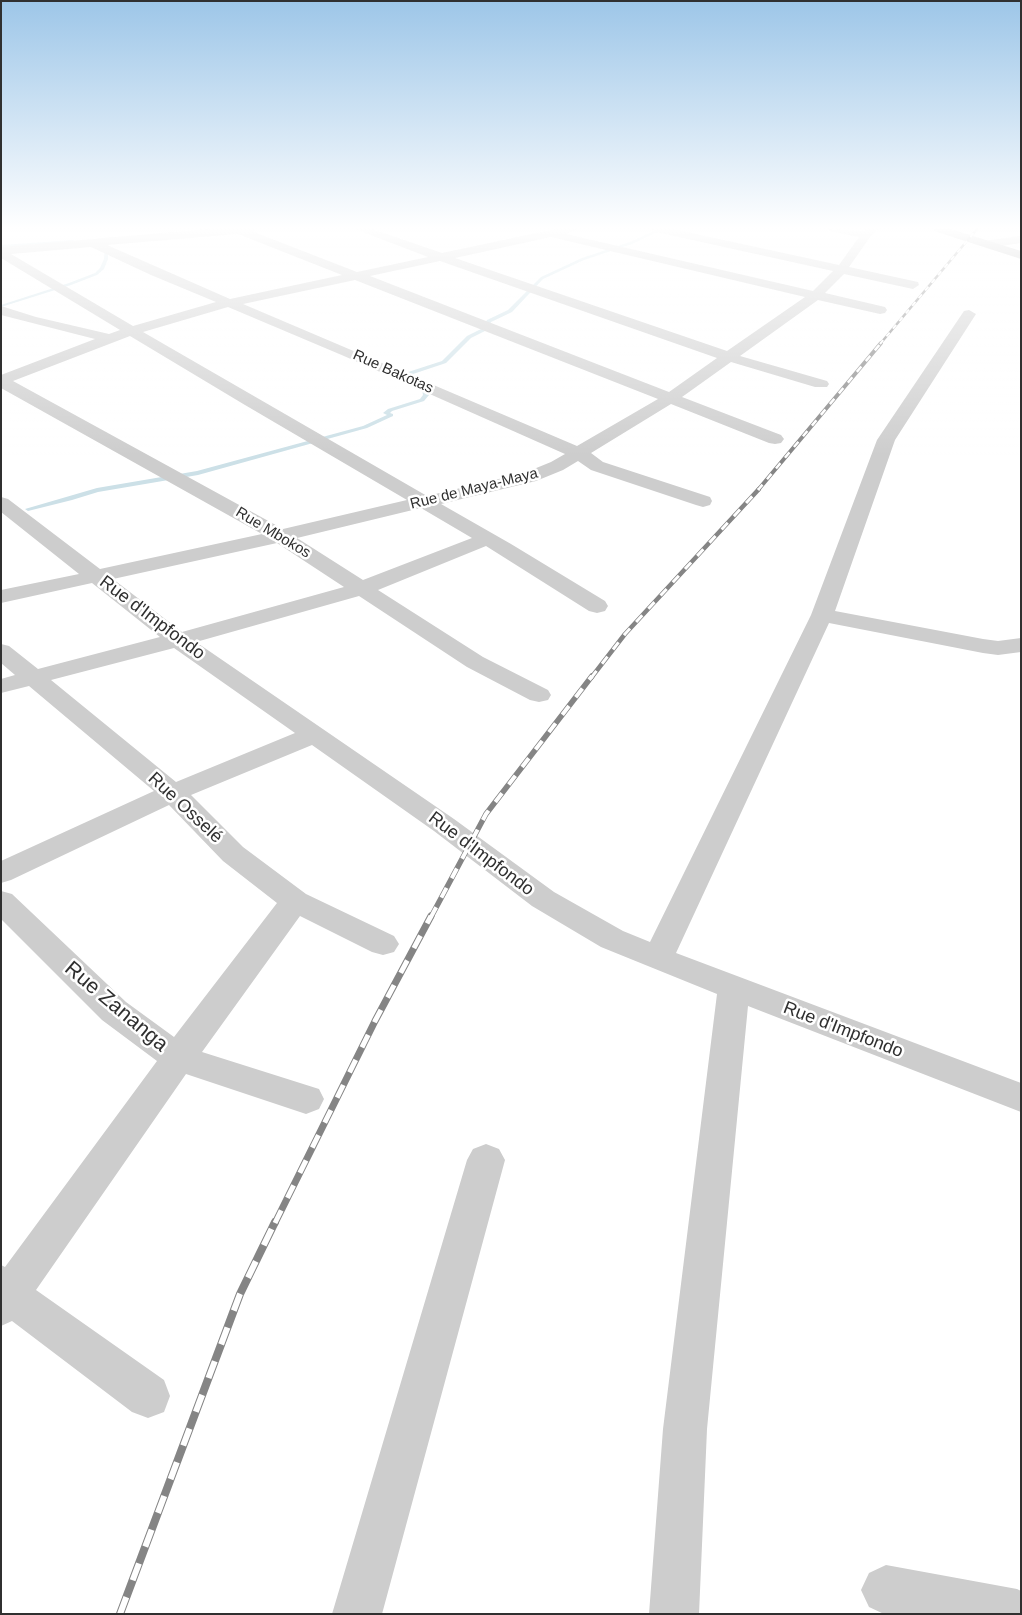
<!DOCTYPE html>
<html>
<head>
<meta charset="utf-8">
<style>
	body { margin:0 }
	#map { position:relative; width:1022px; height:1615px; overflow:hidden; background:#fff; font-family:Helvetica,sans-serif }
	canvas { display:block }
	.frame { position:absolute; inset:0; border:2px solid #303030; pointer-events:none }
</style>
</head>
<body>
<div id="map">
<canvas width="1022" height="1615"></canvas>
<div class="frame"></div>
</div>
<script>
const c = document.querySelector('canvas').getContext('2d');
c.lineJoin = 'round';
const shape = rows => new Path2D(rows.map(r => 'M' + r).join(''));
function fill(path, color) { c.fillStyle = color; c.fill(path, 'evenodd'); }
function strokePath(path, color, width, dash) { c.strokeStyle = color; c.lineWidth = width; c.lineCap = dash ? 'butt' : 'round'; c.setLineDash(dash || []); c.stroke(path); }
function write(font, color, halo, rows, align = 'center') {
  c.font = font + ' Helvetica,sans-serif'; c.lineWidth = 5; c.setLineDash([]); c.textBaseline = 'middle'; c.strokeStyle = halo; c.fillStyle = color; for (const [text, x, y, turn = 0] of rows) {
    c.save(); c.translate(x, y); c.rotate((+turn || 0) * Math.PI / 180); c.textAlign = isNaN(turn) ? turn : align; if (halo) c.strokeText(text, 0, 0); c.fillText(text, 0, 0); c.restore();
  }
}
fill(shape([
	[658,229,664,229,632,244,584,260,543,279,512,312,491,322,487,330,471,338,446,363,407,376,409,379,427,388,429,395,424,401,392,411,390,413,393,414,393,416,367,428,198,475,98,492,72,500,28,511,25,509,97,488,197,471,363,426,387,415,383,413,388,409,420,399,423,395,422,389,405,381,402,374,442,361,467,336,483,328,487,320,508,310,541,277,582,258,630,242,658,229],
	[74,240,73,242,1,247,1,245,74,240],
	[105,242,108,243,108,259,104,269,97,275,71,285,1,307,1,305,69,283,95,273,100,268,104,259,105,242]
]), '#cce0e7');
fill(shape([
	[208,229,256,229,254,232,357,272,428,257,355,229,372,229,442,253,555,229,578,229,566,234,813,291,833,271,656,232,651,229,673,229,839,265,859,237,829,231,828,229,864,231,866,229,878,229,870,237,849,267,918,282,919,285,913,289,844,274,825,293,885,307,887,310,885,313,880,314,818,300,740,356,827,381,829,384,827,387,815,387,731,362,682,397,781,435,784,439,781,443,775,444,769,443,671,404,591,453,603,462,710,497,712,501,710,505,703,507,696,505,591,470,578,461,563,470,536,481,441,504,511,544,605,601,608,606,605,611,597,613,589,611,486,546,378,590,483,657,548,690,551,695,548,700,539,702,530,700,467,667,359,596,196,642,454,819,554,892,623,931,650,942,811,615,877,440,964,311,969,310,976,314,895,440,835,611,983,639,998,641,1021,638,1021,652,998,655,983,653,829,623,676,953,1021,1083,1021,1112,748,1006,707,1429,699,1614,649,1614,663,1429,717,994,601,947,532,906,434,831,312,745,191,795,243,847,306,894,394,936,399,944,394,952,383,955,372,952,300,916,202,1052,319,1089,324,1099,319,1109,306,1114,186,1074,36,1290,164,1380,170,1396,164,1412,148,1418,132,1412,12,1321,1,1326,1,1265,5,1267,157,1061,102,1020,1,919,1,891,12,894,126,1002,174,1037,277,903,223,861,169,805,11,880,1,883,1,861,154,791,29,686,1,693,1,679,15,675,1,663,1,644,9,646,38,669,160,637,92,583,1,603,1,590,79,574,1,512,1,497,8,499,100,569,262,534,1,388,1,375,95,339,1,315,1,306,36,317,109,334,120,330,1,258,1,247,208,229],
	[238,234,342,275,230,299,107,245,238,234],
	[551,237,805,297,727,351,455,258,551,237],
	[91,247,151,275,216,302,133,326,11,254,91,247],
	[440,261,717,358,669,392,370,276,440,261],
	[355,280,658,399,577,446,243,304,355,280],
	[228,307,344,356,565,454,551,462,524,473,427,496,143,332,228,307],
	[130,336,245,405,407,500,283,529,13,381,130,336],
	[421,508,472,538,363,580,297,538,421,508],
	[277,543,344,587,182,632,113,579,277,543],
	[174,648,295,733,176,782,51,680,174,648],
	[1021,236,1021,243,989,248,983,244,989,240,1021,236],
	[486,1144,499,1149,505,1160,382,1614,332,1614,467,1160,473,1149,486,1144],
	[886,1565,1017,1589,1021,1591,1021,1614,884,1614,869,1607,861,1590,869,1573,886,1565]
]), '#cdcdcd');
fill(shape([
	[933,229,951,229,1021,251,1021,259,934,231,933,229]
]), '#a8a8a8');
const railFar5 = shape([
	[880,344,977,229]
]);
const railFar4 = shape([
	[758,490,881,343]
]);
const railFar3 = shape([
	[591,678,625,634,759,489]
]);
const railFar2 = shape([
	[431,917,486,814,592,676]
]);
const railFar1 = shape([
	[275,1223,375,1021,431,916]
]);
const rail = shape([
	[120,1614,240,1294,275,1222]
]);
strokePath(railFar5, '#858585', 2.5);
strokePath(railFar4, '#858585', 4);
strokePath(railFar3, '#858585', 4.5);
strokePath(railFar2, '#858585', 5.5);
strokePath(railFar1, '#858585', 7);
strokePath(rail, '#858585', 8);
strokePath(railFar5, '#fff', 2, [5]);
strokePath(railFar4, '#fff', 2.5, [7]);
strokePath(railFar3, '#fff', 3, [9]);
strokePath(railFar2, '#fff', 4, [11]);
strokePath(railFar1, '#fff', 5, [14]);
strokePath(rail, '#fff', 6, [18]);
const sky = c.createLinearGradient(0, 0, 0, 455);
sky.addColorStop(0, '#9dc6e8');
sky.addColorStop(0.5, '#fff');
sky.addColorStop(1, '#ffffff00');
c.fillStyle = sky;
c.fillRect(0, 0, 1022, 455);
write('15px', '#303030', '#fff', [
	["Rue Bakotas",393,372,24],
	["Rue de Maya-Maya",474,489,-14],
	["Rue Mbokos",273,533,31]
]);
write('18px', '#303030', '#fff', [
	["Rue d'Impfondo",152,618,37],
	["Rue Osselé",185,808,43],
	["Rue d'Impfondo",481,854,37],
	["Rue d'Impfondo",843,1030,21]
]);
write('21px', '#303030', '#fff', [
	["Rue Zananga",116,1007,40]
]);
</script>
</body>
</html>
